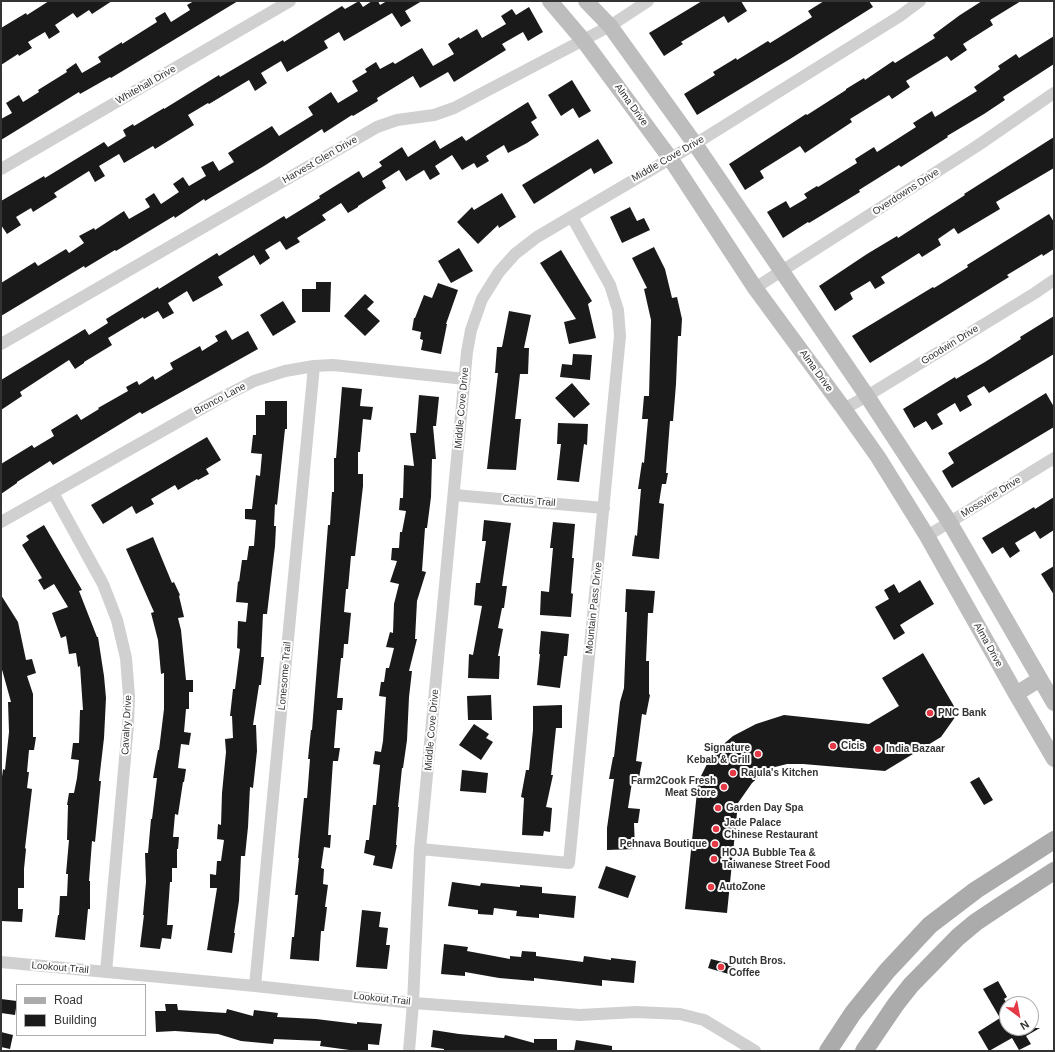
<!DOCTYPE html>
<html>
<head>
<meta charset="utf-8">
<style>
	body { margin:0 }
	#map { position:relative; width:1055px; height:1052px; overflow:hidden; background:#fff; font-family:Helvetica,sans-serif }
	canvas { display:block }
	.frame { position:absolute; inset:0; border:2px solid #333; pointer-events:none }
	.legend { position:absolute; left:16px; top:984px; width:130px; height:52px; box-sizing:border-box; background:#fff; border:1px solid #adadad; margin:0; padding:5px 7px; list-style:none; font-size:12px; color:#333 }
	.legend li { display:flex; align-items:center; gap:8px; height:20px }
	.legend b { width:20px; border:1px solid #adadad }
	.north { position:absolute; left:999px; top:996px; width:40px; height:40px; box-sizing:border-box; background:#fff; border:1px solid #adadad; border-radius:50%; rotate:148deg; font-size:11px; font-weight:700; line-height:16px; text-align:center; color:#333 }
	.north::after { content:''; display:block; margin:auto; width:14px; height:18px; background:#e63946; clip-path:polygon(50% 0,100% 100%,50% 72%,0 100%) }
</style>
</head>
<body>
<div id="map">
<canvas width="1055" height="1052"></canvas>
<div class="frame"></div>
<ul class="legend">
<li><b style="height:5px;background:#ababab"></b>Road</li>
<li><b style="height:11px;background:#1a1a1a"></b>Building</li>
</ul>
<div class="north">N</div>
</div>
<script>
const c = document.querySelector('canvas').getContext('2d');
c.lineJoin = 'round';
function fill(path, color) { c.fillStyle = color; c.fill(path, 'evenodd'); }
const shape = rows => new Path2D(rows.map(r => 'M' + r).join(''));
function strokePath(path, color, width, dash) { c.strokeStyle = color; c.lineWidth = width; c.lineCap = dash ? 'butt' : 'round'; c.setLineDash(dash || []); c.stroke(path); }
function write(font, color, halo, rows, align = 'center') {
  c.font = font + ' Helvetica,sans-serif'; c.lineWidth = 4; c.setLineDash([]); c.textBaseline = 'middle'; c.strokeStyle = halo; c.fillStyle = color; for (const [text, x, y, turn = 0] of rows) {
    c.save(); c.translate(x, y); c.rotate((+turn || 0) * Math.PI / 180); c.textAlign = isNaN(turn) ? turn : align; if (halo) c.strokeText(text, 0, 0); c.fillText(text, 0, 0); c.restore();
  }
}
fill(shape([
	[49,1,112,1,92,14,89,10,77,18,73,13,55,25,60,32,49,39,45,32,28,42,32,48,19,56,18,54,1,65,1,28,26,13,27,15],
	[194,1,238,1,111,78,110,77,80,94,79,92,1,140,1,119,12,113,6,103,19,95,23,102,39,92,38,90,67,72,66,70,76,63,82,73,101,62,98,57,122,42,122,44,157,22,155,18,165,12,171,22,190,10,187,5],
	[359,1,363,7,372,1,378,1,380,5,387,1,422,1,405,11,411,21,401,27,392,13,344,41,339,32,324,41,328,48,287,72,281,61,261,73,267,83,255,91,249,80,209,104,208,103,188,115,194,125,155,149,153,146,124,163,119,154,99,166,105,176,95,182,89,171,54,193,57,197,33,212,31,208,16,217,21,225,7,234,1,225,1,201,44,176,45,178,104,142,108,147,126,136,123,130,133,124,134,126,164,108,164,109,219,75,220,77,283,40,284,42,342,6,345,9],
	[702,1,741,1,747,11,728,23,724,16,681,42,683,44,664,56,649,33],
	[824,1,869,1,873,7,790,59,697,115,684,94,715,75,713,72,736,58,737,60,768,41,770,43,812,17,808,11],
	[982,1,1021,1,990,20,993,25,963,44,967,50,951,61,947,56,906,81,910,87,892,99,889,95,850,119,852,122,805,153,800,146,760,171,764,178,745,190,729,164,806,114,807,115,846,90,846,89,864,78,865,80,893,61,895,63,935,38,933,35,960,15],
	[529,7,543,32,528,41,523,32,502,44,506,50,454,82,448,72,420,88,413,76,377,98,378,101,353,116,352,115,324,133,322,129,264,166,205,201,204,199,175,218,174,216,116,251,115,250,85,268,84,266,1,316,1,283,35,262,38,266,66,249,69,253,84,243,79,236,94,228,95,230,124,211,129,219,150,207,145,199,154,193,161,204,179,192,173,184,183,177,189,186,206,176,201,167,213,161,219,171,234,162,228,153,272,126,279,136,313,115,308,107,331,92,338,103,358,91,352,81,367,72,365,69,376,62,380,69,393,62,395,64,422,48,433,66,454,54,448,44,459,37,460,39,477,29,482,38,506,24,501,16,512,9,516,15],
	[1054,36,1054,64,1003,97,1005,100,984,114,947,136,948,137,901,167,899,165,859,190,860,192,809,223,808,222,783,238,767,212,786,201,790,208,807,198,804,194,817,186,818,187,857,163,855,159,874,147,877,152,916,127,913,123,932,111,935,117,977,91,974,87,1000,69,998,66,1016,54,1019,58],
	[572,80,591,111,579,118,573,108,561,116,548,95],
	[528,102,537,118,531,122,539,135,527,143,508,153,504,145,486,156,489,161,477,168,474,163,462,170,452,155,435,166,440,174,430,180,424,170,406,181,399,170,382,181,386,188,358,206,358,207,348,213,341,203,322,215,326,220,297,238,300,242,286,250,280,241,265,250,270,258,260,265,254,255,218,277,223,285,193,302,187,291,168,303,174,313,163,319,158,311,144,319,143,317,108,338,112,345,84,362,84,363,75,369,69,360,20,392,22,396,1,410,1,380,85,329,89,335,108,323,106,319,158,287,159,289,217,253,219,256,284,216,286,219,320,198,319,196,359,171,363,178,382,166,379,162,402,147,408,157,435,140,440,149,462,136,466,141],
	[1054,137,1054,168,996,202,1000,209,958,234,954,228,938,239,941,245,922,257,919,253,881,277,885,283,875,289,870,281,850,293,853,299,835,311,819,286,867,254,897,236,898,238,932,216,965,195,964,194],
	[598,139,613,163,594,174,591,168,534,204,522,185],
	[502,193,516,217,499,228,498,225,478,244,457,222,472,207,474,210],
	[630,207,637,221,644,218,650,230,622,243,610,217],
	[1049,214,1054,222,1054,249,1043,256,1042,254,1007,275,1009,277,870,363,852,336,933,287,934,288,968,267,967,265],
	[654,247,665,269,672,298,677,297,682,319,681,336,678,336,676,384,673,421,670,421,666,473,668,473,666,484,662,484,659,503,664,504,659,559,632,556,635,535,637,536,641,489,638,489,642,462,644,463,648,419,642,419,644,396,649,396,651,320,644,289,647,288,632,258],
	[459,248,473,271,451,283,438,261],
	[561,250,592,301,588,304,596,338,569,344,564,322,576,319,540,263],
	[316,282,331,282,330,312,302,312,302,289,316,289],
	[438,283,458,290,446,324,447,324,441,354,421,350,423,340,420,339,421,332,412,330,414,318,415,318,424,295,432,298],
	[365,294,374,302,367,309,380,321,365,336,344,316],
	[283,301,296,322,273,336,260,315],
	[509,311,531,315,524,348,529,348,528,374,520,374,515,419,521,419,516,470,487,469,498,373,495,373,497,347,502,347],
	[1054,316,1054,354,989,393,984,386,967,396,972,405,960,412,955,403,937,414,943,424,932,430,926,421,914,428,903,409,955,377,956,379,985,362,1021,339,1020,337],
	[226,330,232,340,248,331,258,349,142,414,140,412,53,465,50,461,17,482,17,483,1,494,1,464,32,445,34,448,54,436,51,430,77,414,81,420,99,409,98,408,128,391,126,387,137,381,139,385,153,376,155,380,173,369,170,363,200,346,202,351,218,341,215,336],
	[573,354,592,355,590,380,560,377,562,364,572,365],
	[572,383,590,404,574,418,555,398],
	[342,387,362,389,360,406,373,407,371,420,363,419,360,452,358,452,358,474,363,474,363,486,355,556,351,556,348,589,346,589,344,612,351,613,348,644,344,644,343,658,341,658,337,698,343,698,342,710,337,710,334,748,340,748,338,761,333,761,328,835,331,835,330,848,324,847,321,868,324,869,323,884,328,885,325,907,327,907,324,931,321,931,319,961,290,959,292,937,294,937,298,895,295,895,299,858,298,858,304,798,307,798,310,759,308,759,311,730,312,730,328,525,330,525,332,492,334,492,334,458,336,458],
	[1046,393,1054,407,1054,427,952,488,942,471,954,463,948,453],
	[419,395,439,397,436,426,433,426,436,459,432,459,431,497,427,528,425,528,422,571,426,572,417,601,415,639,417,639,409,671,412,671,409,697,407,740,403,768,402,768,398,807,399,807,396,845,397,845,392,869,373,865,375,856,364,853,366,840,369,840,373,805,376,805,380,765,373,764,375,751,381,752,383,741,386,697,379,696,381,682,384,682,386,668,389,668,394,648,386,647,390,632,393,633,394,604,399,584,390,582,397,561,391,560,392,548,399,548,400,532,402,532,406,511,399,510,400,498,403,498,404,465,414,466,410,433,416,433],
	[265,401,287,401,287,429,285,429,277,505,275,504,274,526,276,526,275,546,267,614,263,614,261,657,264,657,261,685,259,685,253,725,256,725,257,751,253,788,250,787,248,827,245,856,241,856,239,901,234,933,235,933,232,953,207,950,217,888,210,888,210,874,216,875,217,861,221,861,224,840,217,839,218,824,221,825,222,793,226,752,225,739,233,738,232,716,230,716,233,689,235,689,240,649,237,648,238,621,246,622,248,603,236,602,238,581,239,582,242,560,247,560,249,546,254,546,256,520,245,519,245,509,252,509,256,475,260,476,262,454,251,453,253,435,256,435,256,415,265,415],
	[558,423,588,424,587,445,584,444,579,482,557,480,561,444,557,444],
	[207,437,221,460,206,469,209,474,198,480,197,479,178,490,175,485,151,499,154,504,136,514,132,506,103,524,91,505],
	[1054,497,1054,530,1040,539,1035,531,1015,543,1020,551,1010,558,1003,547,992,554,982,538,1034,507,1035,509],
	[484,520,511,523,502,586,507,586,504,608,502,608,498,628,503,629,498,656,500,656,499,679,468,678,469,654,473,655,482,606,474,605,476,583,480,583,486,541,482,541],
	[553,522,575,524,572,558,574,558,571,593,573,594,571,617,540,615,541,591,549,592,553,548,550,548],
	[44,525,82,590,79,591,97,637,98,637,104,676,106,698,104,738,99,781,101,781,95,842,92,841,89,881,90,881,90,909,88,909,85,940,55,937,58,915,59,915,60,896,67,896,68,874,66,874,69,840,67,840,68,805,67,805,69,793,74,793,77,778,79,760,71,759,73,743,79,743,80,710,83,710,80,666,78,667,76,653,69,654,66,636,61,638,52,613,68,607,54,584,44,590,38,580,42,578,22,545,29,540,26,536],
	[153,537,172,583,174,582,180,595,179,596,184,617,178,618,181,630,186,680,193,680,193,692,189,692,189,709,186,709,184,732,191,733,189,745,181,744,178,768,186,769,184,782,183,782,178,815,175,814,173,837,179,837,178,849,177,849,177,868,172,868,172,882,170,882,167,925,173,925,171,939,162,938,160,949,140,947,144,915,143,915,146,882,145,853,148,853,151,819,152,819,157,778,153,778,158,750,159,750,164,709,164,673,161,674,158,640,151,613,154,612,126,549],
	[1054,566,1054,595,1041,574],
	[920,580,934,604,900,625,905,633,894,640,875,607,889,599,884,590,894,584,899,593],
	[626,589,655,591,653,613,648,613,646,661,649,661,649,694,650,695,646,715,642,714,636,761,642,762,638,783,632,782,628,808,640,809,638,823,634,823,635,849,607,850,607,828,614,779,609,779,613,757,614,757,620,702,624,688,627,612,625,612],
	[1,595,18,622,26,660,32,659,36,673,27,676,33,694,33,737,36,737,34,750,29,750,27,772,29,772,27,788,32,789,25,848,26,849,24,869,24,888,18,888,18,909,23,909,22,922,1,921,1,785,3,769,5,770,9,732,8,702,11,702,1,666],
	[541,631,569,634,567,656,564,656,560,688,537,685,540,654,539,654],
	[923,653,958,713,941,737,885,771,803,764,787,764,775,767,762,774,752,783,738,803,727,913,685,909,698,782,707,764,719,748,733,736,756,724,784,715,869,724,899,706,882,678],
	[491,695,492,720,468,720,467,696],
	[562,705,562,728,556,728,551,775,553,775,546,807,552,808,550,832,544,831,543,836,522,835,524,798,521,797,526,770,529,770,533,730,533,706],
	[474,724,489,734,486,738,493,742,481,760,459,745],
	[462,770,488,773,486,793,460,791],
	[979,777,993,800,984,805,970,782],
	[606,866,636,876,628,898,598,888],
	[452,882,480,886,481,883,520,887,520,885,542,887,542,893,576,896,574,918,539,914,539,918,516,916,517,911,494,908,493,915,478,914,478,910,448,906],
	[362,910,381,912,379,927,388,928,386,945,390,945,387,969,356,967],
	[444,944,468,947,467,951,510,959,510,956,521,957,522,951,536,952,536,956,583,962,584,956,611,960,611,958,636,961,634,983,602,980,602,986,534,978,534,981,499,978,465,972,465,976,441,974],
	[711,959,734,965,732,975,708,968],
	[998,981,1007,997,1004,999,1007,1003,1007,1028,1040,1028,1026,1036,1031,1044,1019,1050,1012,1038,989,1051,978,1032,1000,1018,983,989],
	[1,999,17,1001,15,1015,1,1013],
	[165,1004,177,1004,178,1010,226,1013,227,1009,253,1016,254,1010,278,1013,277,1017,316,1019,357,1024,357,1022,382,1024,379,1045,368,1044,368,1051,357,1051,320,1046,321,1041,274,1039,273,1044,241,1041,218,1034,175,1031,156,1032,155,1011,166,1011],
	[433,1030,459,1034,504,1038,505,1035,534,1043,534,1039,557,1039,557,1051,444,1051,444,1049,431,1047],
	[1,1032,13,1035,10,1049,1,1047],
	[576,1040,612,1046,612,1051,574,1051]
]), '#1a1a1a');
strokePath(shape([
	[1,169,290,1],
	[755,288,977,146,1054,93],
	[1,344,377,127,397,120,434,115,454,108,610,26,648,1],
	[844,409,867,396,1035,293,1054,280],
	[53,493,103,584,117,620,126,658,129,696,128,724,106,972],
	[454,495,604,508],
	[1,522,217,400,254,381,285,371,314,366,333,365,465,379],
	[927,536,1054,458],
	[420,849,569,863,620,336,618,310,610,285,572,217],
	[1,962,255,986,413,1003,580,1015,636,1012,680,1014,704,1020,755,1051],
	[255,986,314,366],
	[409,1051,413,1003,420,849,467,352,471,330,482,299,499,272,515,254,537,237,695,144,900,16,920,1]
]), '#d0d0d0', 12);
strokePath(shape([
	[550,1,583,40,670,158,755,288,844,409,878,457,927,536,1016,694,1054,759],
	[586,1,610,26,695,144,867,396,950,523,1054,703],
	[1016,694,1040,679]
]), '#bdbdbd', 16);
strokePath(shape([
	[828,1051,853,1013,887,971,930,925,976,890,1054,840],
	[864,1051,896,1004,911,985,958,937,976,922,1000,906,1054,871]
]), '#ababab', 18);
for (const [x, y, r, color] of [
	[930,713,4,"#e63946"],
	[833,746,4,"#e63946"],
	[878,749,4,"#e63946"],
	[758,754,4,"#e63946"],
	[733,773,4,"#e63946"],
	[724,787,4,"#e63946"],
	[718,808,4,"#e63946"],
	[716,829,4,"#e63946"],
	[715,844,4,"#e63946"],
	[714,859,4,"#e63946"],
	[711,887,4,"#e63946"],
	[721,967,4,"#e63946"]
]) { const dot = new Path2D(); dot.arc(x, y, r, 0, 2 * Math.PI); c.fillStyle = color; c.fill(dot); strokePath(dot, '#fff', 1.5); }
write('10px', '#333', '#fff', [
	["Whitehall Drive",146,85,-30],
	["Alma Drive",631,105,54],
	["Middle Cove Drive",668,159,-30],
	["Harvest Glen Drive",320,160,-30],
	["Overdowns Drive",906,192,-33],
	["Goodwin Drive",950,345,-32],
	["Alma Drive",816,371,54],
	["Bronco Lane",220,399,-28],
	["Middle Cove Drive",462,408,-85],
	["Mossvine Drive",991,497,-32],
	["Cactus Trail",529,501,5],
	["Mountain Pass Drive",594,608,-84],
	["Alma Drive",988,645,61],
	["Lonesome Trail",285,676,-85],
	["Cavalry Drive",127,725,-87],
	["Middle Cove Drive",432,730,-85],
	["Lookout Trail",60,968,5],
	["Lookout Trail",382,999,6]
]);
write('bold 10px', '#333', '#fff', [
	["PNC Bank",938,713],
	["Cicis",841,746],
	["Signature",750,748,"right"],
	["Kebab & Grill",750,760,"right"],
	["India Bazaar",886,749],
	["Rajula's Kitchen",741,773],
	["Farm2Cook Fresh",716,781,"right"],
	["Meat Store",716,793,"right"],
	["Garden Day Spa",726,808],
	["Jade Palace",724,823],
	["Chinese Restaurant",724,835],
	["Pehnava Boutique",707,844,"right"],
	["HOJA Bubble Tea &",722,853],
	["Taiwanese Street Food",722,865],
	["AutoZone",719,887],
	["Dutch Bros.",729,961],
	["Coffee",729,973]
], 'left');
</script>
</body>
</html>
